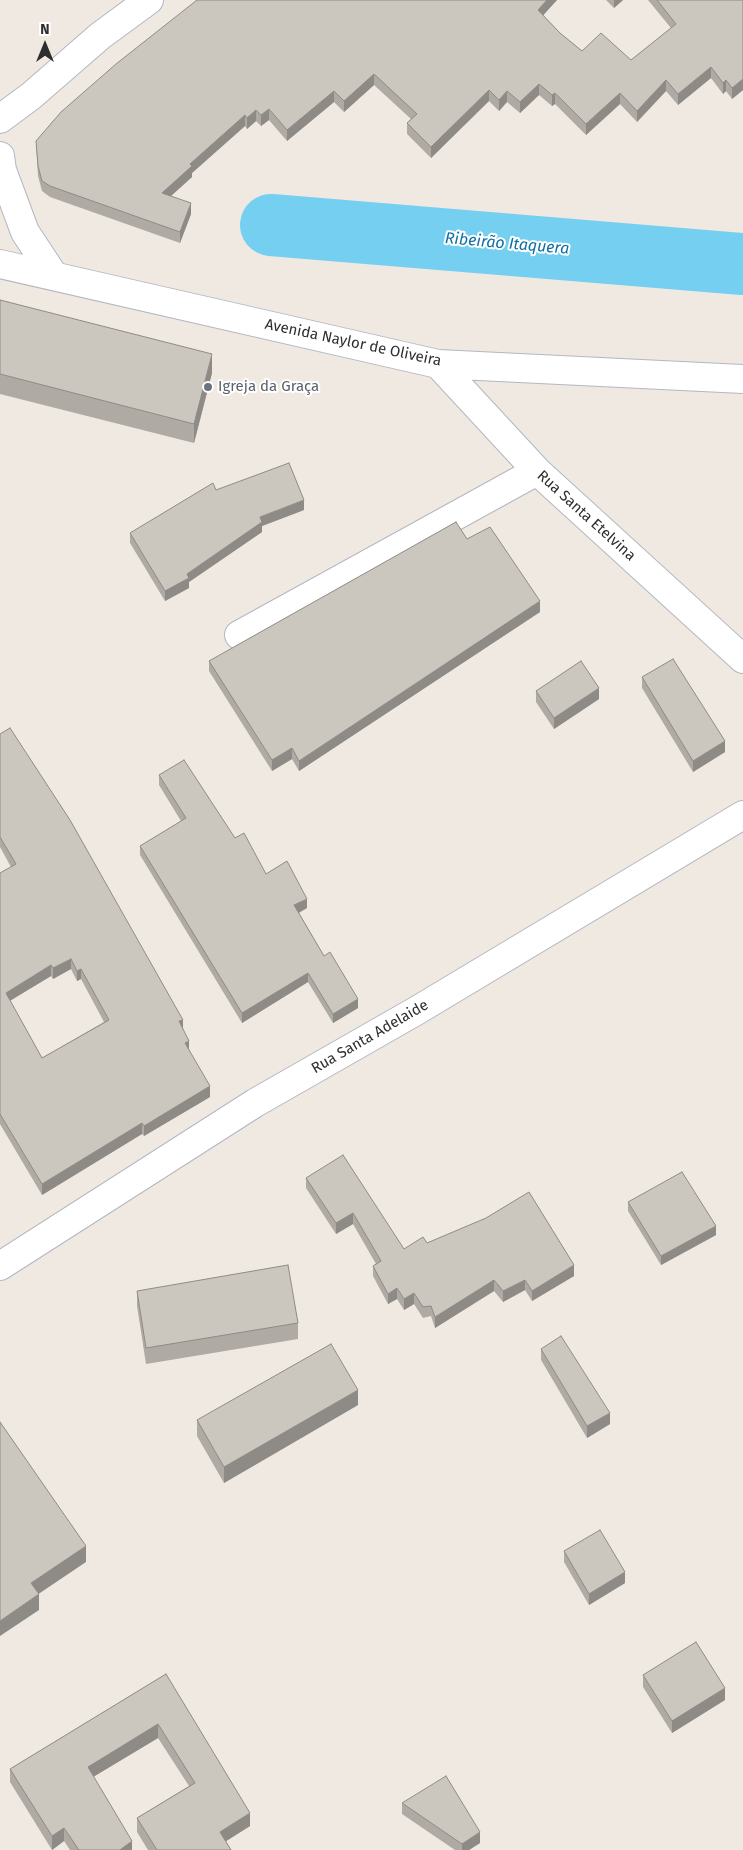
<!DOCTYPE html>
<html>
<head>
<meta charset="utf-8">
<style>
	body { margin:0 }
	#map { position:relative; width:743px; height:1850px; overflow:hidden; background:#efe9e1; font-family:"Fira Sans",sans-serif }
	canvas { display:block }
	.north { position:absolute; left:20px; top:20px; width:50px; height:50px; -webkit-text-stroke:4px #fff; paint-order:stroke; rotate:0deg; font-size:14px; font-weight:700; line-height:20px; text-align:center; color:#2e2e2e }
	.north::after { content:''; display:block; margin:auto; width:18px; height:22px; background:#2e2e2e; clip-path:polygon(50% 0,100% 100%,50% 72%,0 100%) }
</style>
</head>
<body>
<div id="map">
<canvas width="743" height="1850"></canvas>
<div class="north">N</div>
</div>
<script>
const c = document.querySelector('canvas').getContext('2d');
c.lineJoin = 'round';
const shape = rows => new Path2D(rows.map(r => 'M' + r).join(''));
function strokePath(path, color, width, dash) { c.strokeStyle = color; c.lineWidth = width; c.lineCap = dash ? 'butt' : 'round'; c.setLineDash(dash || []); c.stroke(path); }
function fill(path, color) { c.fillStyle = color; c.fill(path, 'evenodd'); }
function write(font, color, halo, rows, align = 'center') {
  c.font = font + ' "Fira Sans",sans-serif'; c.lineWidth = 4; c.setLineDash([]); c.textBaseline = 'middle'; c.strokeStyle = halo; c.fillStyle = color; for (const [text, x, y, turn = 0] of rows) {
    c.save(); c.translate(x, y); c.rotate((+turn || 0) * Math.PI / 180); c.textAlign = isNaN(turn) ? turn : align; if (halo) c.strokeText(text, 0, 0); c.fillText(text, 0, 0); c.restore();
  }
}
strokePath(shape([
	[271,225,743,264]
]), '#75cff0', 62);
const minor = shape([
	[0,119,31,96,100,36,149,0],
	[0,156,2,170,25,232,54,276],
	[0,264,438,364,743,379],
	[438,364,537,471,743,659],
	[239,635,537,471],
	[0,1266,255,1103,416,1011,743,815]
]);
strokePath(minor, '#b4b7c1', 30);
strokePath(minor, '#fff', 28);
fill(shape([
	[557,0,543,15,560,33,582,51,631,60,671,28,648,0,743,0,743,90,732,99,726,91,723,94,711,78,678,105,666,91,637,122,620,104,586,135,555,104,552,106,539,95,520,113,507,102,499,111,489,101,431,158,407,134,407,123,411,119,374,85,344,112,334,102,287,141,269,120,261,126,256,121,247,129,245,126,192,173,192,177,171,196,191,214,180,243,50,197,42,191,38,176,36,141],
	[606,0,623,0,614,8],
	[0,300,212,373,194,443,0,394],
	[304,510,262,526,262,532,189,582,189,588,165,601,130,543,130,533],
	[467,539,540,612,299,771,292,759,272,771,209,671,209,661],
	[642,677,725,752,693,772,642,688],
	[536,691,599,699,554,729,536,702],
	[0,734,183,1029,189,1050,210,1097,144,1136,142,1134,42,1195,0,1124,0,873,11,867,0,847],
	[71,969,77,981,81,979,104,1022,42,1058,10,1001,51,976,53,979],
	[159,775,235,838,266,874,307,908,299,913,324,956,358,1008,333,1023,308,982,242,1023,140,855,140,846,181,821,159,785],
	[306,1178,404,1249,427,1243,574,1276,532,1301,525,1290,503,1302,494,1291,435,1328,431,1316,423,1318,414,1304,404,1310,397,1299,388,1304,373,1276,373,1266,376,1264,353,1224,336,1234,306,1188],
	[628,1202,716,1235,661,1265,628,1211],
	[137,1291,298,1323,298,1339,146,1364,137,1306],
	[541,1349,610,1424,587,1438,541,1360],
	[358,1405,224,1483,197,1436,197,1420],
	[564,1551,625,1583,589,1605,564,1562],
	[166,1674,250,1826,226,1841,231,1850,148,1850,137,1832,137,1818,189,1786,158,1738,93,1777,132,1850,70,1850,64,1841,52,1850,10,1782,10,1769],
	[643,1675,725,1700,672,1733,643,1687],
	[402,1803,480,1843,469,1850,455,1850,402,1814]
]), '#afaba4');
fill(shape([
	[547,0,557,0,538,21,538,10],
	[614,0,623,0,614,8],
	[711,67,711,78,678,105,678,94],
	[374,74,374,85,344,112,344,101],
	[743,79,743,90,732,99,732,88],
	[666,80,666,91,637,122,637,111],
	[726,80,726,91,723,94,723,83],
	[539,84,539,95,520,113,520,102],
	[489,90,489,101,431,158,431,147],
	[334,91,334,102,287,141,287,130],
	[507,91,507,102,499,111,499,100],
	[555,93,555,104,552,106,552,95],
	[620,93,620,104,586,135,586,124],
	[269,109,269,120,261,126,261,115],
	[256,110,256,121,247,129,247,118],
	[245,115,245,126,192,173,192,177,162,204,162,193,190,164],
	[191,203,191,214,180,243,180,232],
	[212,354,212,373,194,443,194,424],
	[304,500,304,510,262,526,262,532,189,582,189,588,165,601,165,591,260,517],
	[540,601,540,612,299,771,299,761],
	[599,688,599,699,554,729,554,718],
	[725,741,725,752,693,772,693,761],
	[292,748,292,759,272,771,272,760],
	[307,899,307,908,294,915,294,905],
	[71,959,71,969,53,979,53,968],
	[51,965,51,976,6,1003,6,993],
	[81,969,81,979,77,981,77,971],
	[308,973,308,982,242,1023,242,1013],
	[358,999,358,1008,333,1023,333,1014],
	[183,1020,183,1030,179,1021],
	[189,1041,189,1051,185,1043],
	[210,1086,210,1097,144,1136,144,1126],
	[142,1123,142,1134,42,1195,42,1184],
	[353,1213,353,1224,336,1234,336,1223],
	[716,1226,716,1235,661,1265,661,1256],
	[574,1265,574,1276,532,1301,532,1291],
	[494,1280,494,1291,435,1328,435,1317],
	[525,1280,525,1290,503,1302,503,1291],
	[397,1288,397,1299,388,1304,388,1294],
	[414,1293,414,1304,404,1310,404,1299],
	[358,1390,358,1405,224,1483,224,1467],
	[610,1413,610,1424,587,1438,587,1426],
	[86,1546,86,1562,31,1599,31,1583],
	[625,1572,625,1583,589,1605,589,1594],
	[39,1594,39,1610,0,1636,0,1621],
	[725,1688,725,1700,672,1733,672,1721],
	[158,1724,158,1738,88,1780,88,1767],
	[250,1813,250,1826,220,1845,220,1832],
	[64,1828,64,1841,52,1850,52,1836],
	[480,1832,480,1843,469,1850,462,1850,462,1844],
	[132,1841,132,1850,120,1850]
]), '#8e8b86');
const building = shape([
	[197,0,547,0,538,10,560,33,582,51,601,33,631,60,676,24,657,0,743,0,743,79,732,88,726,80,723,83,711,67,678,94,666,80,637,111,620,93,586,124,555,93,552,95,539,84,520,102,507,91,499,100,489,90,431,147,407,123,417,114,374,74,344,101,334,91,287,130,269,109,261,115,256,110,247,118,245,115,190,164,192,166,162,193,191,203,180,232,50,186,42,181,38,166,36,141,61,112,116,64,197,0],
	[0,300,212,354,194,424,0,374,0,300],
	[289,463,304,500,260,517,262,522,187,574,189,578,165,591,130,533,213,483,216,490,289,463],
	[456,522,467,539,490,527,540,601,299,761,292,748,272,760,209,661,456,522],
	[673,659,725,741,693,761,642,677,673,659],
	[581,661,599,688,554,718,536,691,581,661],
	[10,728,70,820,183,1020,179,1021,189,1041,185,1043,210,1086,144,1126,142,1123,42,1184,0,1114,0,873,16,864,0,837,0,734,10,728],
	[71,959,77,971,81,969,109,1020,42,1058,6,993,51,965,53,968,71,959],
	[184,760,235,838,244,833,266,874,287,861,307,899,294,905,324,956,330,952,358,999,333,1014,308,973,242,1013,140,846,186,818,159,775,184,760],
	[343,1155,404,1249,423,1237,427,1243,486,1218,529,1192,574,1265,532,1291,525,1280,503,1291,494,1280,435,1317,431,1306,423,1307,414,1293,404,1299,397,1288,388,1294,373,1266,381,1261,353,1213,336,1223,306,1178,343,1155],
	[682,1172,716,1226,661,1256,628,1202,682,1172],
	[288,1265,298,1323,146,1348,137,1291,288,1265],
	[561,1336,610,1413,587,1426,541,1349,561,1336],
	[331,1344,358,1390,224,1467,197,1420,331,1344],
	[0,1422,86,1546,31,1583,39,1594,0,1621,0,1422],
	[600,1530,625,1572,589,1594,564,1551,600,1530],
	[696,1642,725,1688,672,1721,643,1675,696,1642],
	[166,1674,250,1813,220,1832,231,1850,157,1850,137,1818,195,1783,158,1724,88,1767,132,1841,120,1850,79,1850,64,1828,52,1836,10,1769,166,1674],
	[446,1776,480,1832,462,1844,402,1803,446,1776]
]);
fill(building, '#cbc7bf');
strokePath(building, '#8e8b86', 1);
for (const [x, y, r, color] of [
	[208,387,5,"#6b7280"]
]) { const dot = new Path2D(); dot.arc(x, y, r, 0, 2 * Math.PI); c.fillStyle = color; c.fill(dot); strokePath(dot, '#fff', 2); }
write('15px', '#2e2e2e', '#fff', [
	["Avenida Naylor de Oliveira",353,343,12],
	["Rua Santa Etelvina",586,516,42],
	["Rua Santa Adelaide",370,1037,-30]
]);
write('15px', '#5b616d', '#fff', [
	["Igreja da Graça",218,387]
], 'left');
write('italic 16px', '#0d6fa3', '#fff', [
	["Ribeirão Itaquera",507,244,5]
]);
</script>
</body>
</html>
